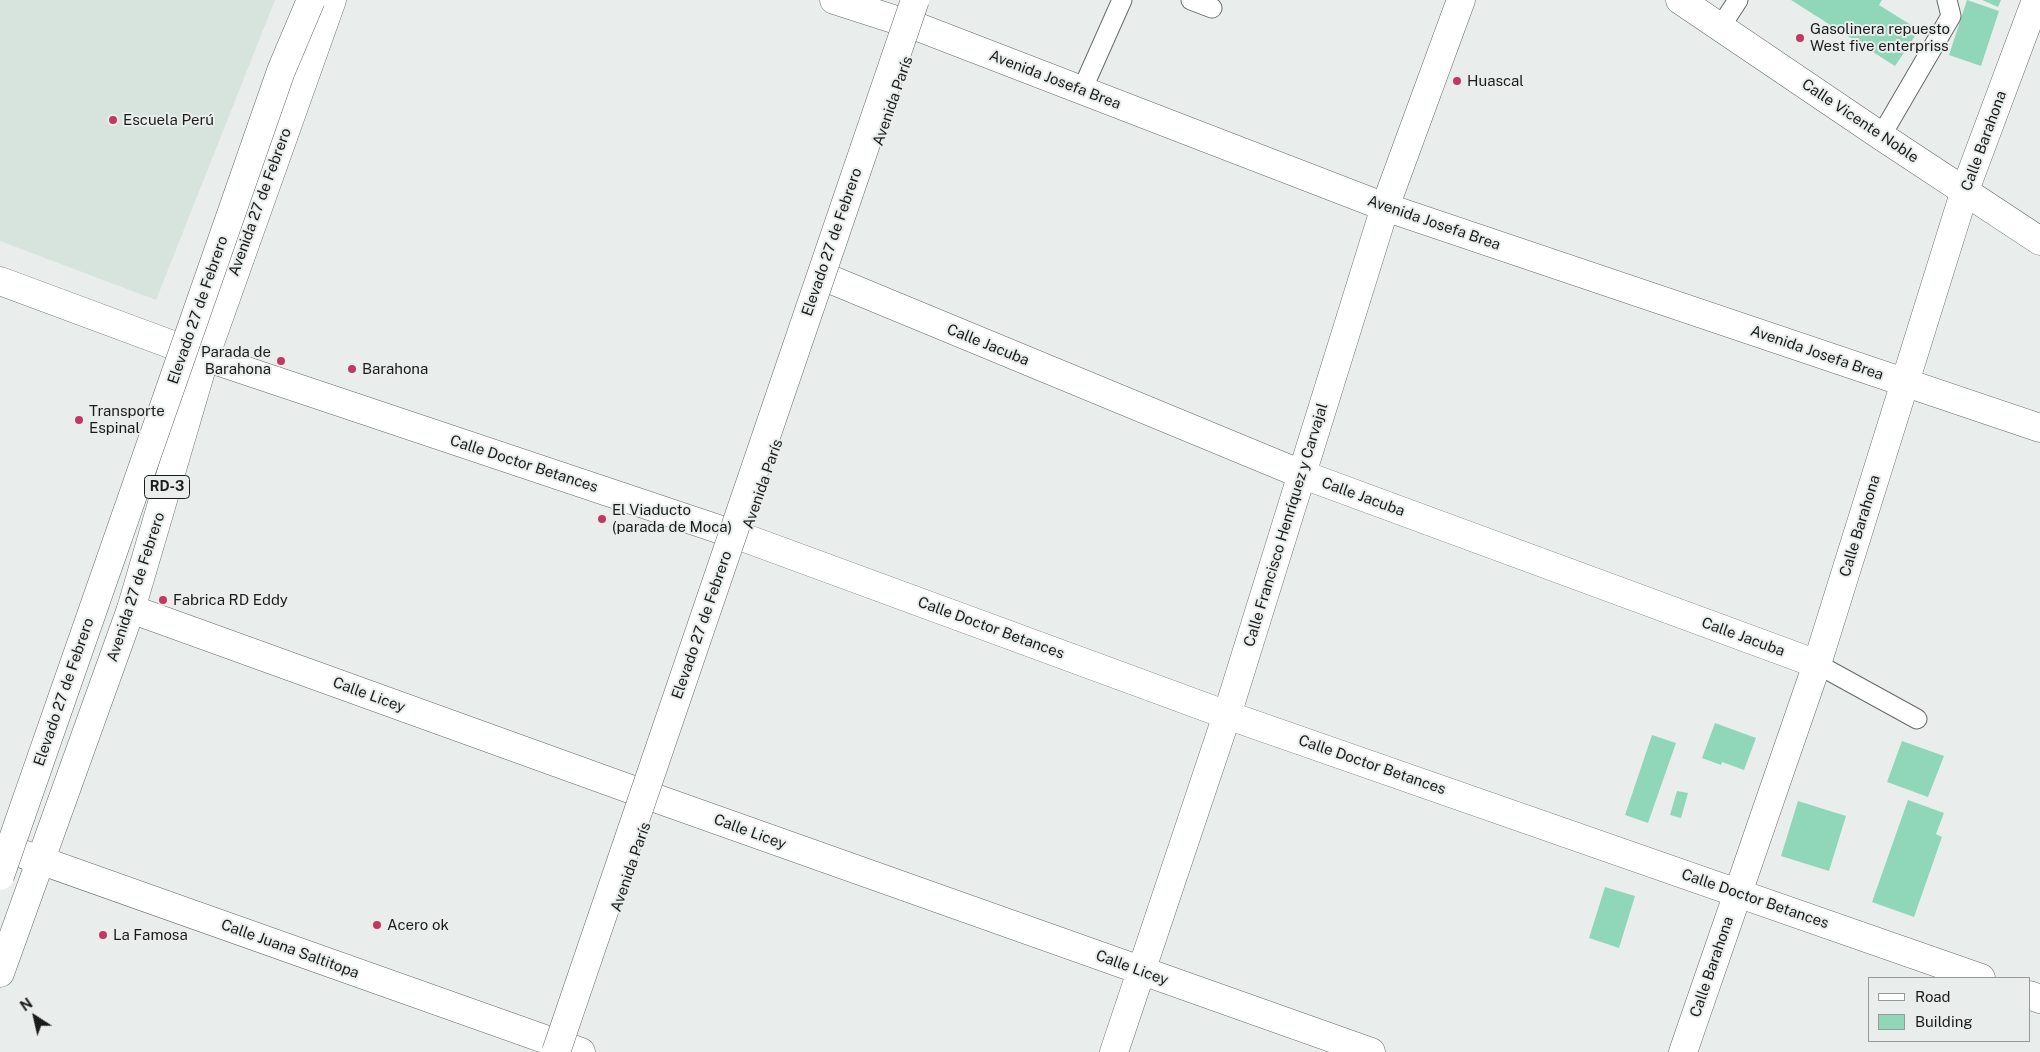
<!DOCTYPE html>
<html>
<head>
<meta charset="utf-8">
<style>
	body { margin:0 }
	#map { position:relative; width:2040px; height:1052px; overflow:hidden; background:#e9eeec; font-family:"Public Sans",sans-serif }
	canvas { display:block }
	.legend { position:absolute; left:1868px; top:977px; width:162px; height:65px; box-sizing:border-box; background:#e9eeec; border:1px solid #969a98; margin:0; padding:6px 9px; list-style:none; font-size:15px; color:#1a1c1b }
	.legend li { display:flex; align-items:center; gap:10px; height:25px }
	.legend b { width:25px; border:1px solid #969a98 }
	.north { position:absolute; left:10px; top:992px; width:50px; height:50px; -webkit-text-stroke:4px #e9eeec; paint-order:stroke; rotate:325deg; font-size:14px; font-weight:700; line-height:20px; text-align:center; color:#1a1c1b }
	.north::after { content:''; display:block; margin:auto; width:18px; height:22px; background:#1a1c1b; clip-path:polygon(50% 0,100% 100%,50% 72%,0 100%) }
</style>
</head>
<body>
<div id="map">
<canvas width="2040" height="1052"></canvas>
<ul class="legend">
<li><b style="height:6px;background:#fff"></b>Road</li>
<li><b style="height:14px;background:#90d7b9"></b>Building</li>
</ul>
<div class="north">N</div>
</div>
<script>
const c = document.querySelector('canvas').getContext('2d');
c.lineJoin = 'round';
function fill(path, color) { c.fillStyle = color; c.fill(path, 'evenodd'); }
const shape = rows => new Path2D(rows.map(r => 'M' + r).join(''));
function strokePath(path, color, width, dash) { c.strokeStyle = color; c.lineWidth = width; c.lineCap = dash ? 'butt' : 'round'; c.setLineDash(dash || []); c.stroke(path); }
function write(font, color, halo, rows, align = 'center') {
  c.font = font + ' "Public Sans",sans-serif'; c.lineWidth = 4; c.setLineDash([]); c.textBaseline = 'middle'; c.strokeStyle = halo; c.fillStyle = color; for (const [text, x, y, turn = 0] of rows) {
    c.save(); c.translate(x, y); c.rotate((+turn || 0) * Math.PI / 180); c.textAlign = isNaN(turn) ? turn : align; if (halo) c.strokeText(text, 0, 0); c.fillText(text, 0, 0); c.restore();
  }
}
fill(shape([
	[0,0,275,0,156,300,0,241]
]), '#d6e4dd');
fill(shape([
	[1791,0,1882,0,1879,5,1919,30,1895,66],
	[1967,0,1999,11,1981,66,1949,55],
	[1982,0,2001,0,1998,7],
	[1715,723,1756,738,1744,770,1722,762,1721,765,1702,758],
	[1652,735,1676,743,1648,823,1625,815],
	[1902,741,1944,756,1928,797,1887,782],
	[1677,791,1688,793,1681,818,1670,815],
	[1908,800,1944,813,1936,834,1942,837,1914,917,1872,902],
	[1798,801,1846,816,1829,871,1781,856],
	[1605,887,1635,896,1619,948,1589,938]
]), '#90d7b9');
const lane = shape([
	[1191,0,1212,8],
	[1721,26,1738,0],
	[1082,90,1122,0],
	[1881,136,1951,16,1947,0],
	[1817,664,1917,719]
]);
const street = shape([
	[832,280,1301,474,1817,664],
	[0,281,205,357,745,538,1227,715,1981,978],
	[131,609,655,798,1371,1052],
	[0,846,581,1052],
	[2029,995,2040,999],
	[1114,1052,1227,715,1385,207,1461,0],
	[1683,1052,1817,664,1965,190,2036,0]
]);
const secondary = shape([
	[834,0,918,27,1385,207,2040,428],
	[1680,0,1881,136,2040,241]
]);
const primary = shape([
	[0,973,131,609,205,357,332,0]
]);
strokePath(lane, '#656a67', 21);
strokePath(street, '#656a67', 29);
strokePath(secondary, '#656a67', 29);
strokePath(primary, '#656a67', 29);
strokePath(lane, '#fff', 19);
strokePath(street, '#fff', 28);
strokePath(secondary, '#fff', 28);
strokePath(primary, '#fff', 28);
const highwayBridge = shape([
	[0,876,281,71,311,0],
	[556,1052,915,0]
]);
strokePath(highwayBridge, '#656a67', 29, []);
strokePath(highwayBridge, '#fff', 28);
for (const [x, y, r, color] of [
	[1800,38,5,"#c53763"],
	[1457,81,5,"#c53763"],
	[113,120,5,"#c53763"],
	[281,361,5,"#c53763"],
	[352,369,5,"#c53763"],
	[79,420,5,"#c53763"],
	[602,519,5,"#c53763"],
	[163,600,5,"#c53763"],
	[377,925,5,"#c53763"],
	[103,935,5,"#c53763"]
]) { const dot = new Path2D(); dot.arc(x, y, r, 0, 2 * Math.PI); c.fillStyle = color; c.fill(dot); strokePath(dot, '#e9eeec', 2); }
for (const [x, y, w] of [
	[167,487,45]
]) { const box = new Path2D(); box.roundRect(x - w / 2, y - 11.5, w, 23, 4); c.fillStyle = '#e9eeec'; c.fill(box); strokePath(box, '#1a1c1b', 1); }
write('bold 14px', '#1a1c1b', null, [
	["RD-3",167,487]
]);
write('15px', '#1a1c1b', '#e9eeec', [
	["Gasolinera repuesto",1810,29],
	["West five enterpriss",1810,46],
	["Huascal",1467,81],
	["Escuela Perú",123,120],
	["Parada de",271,352,"right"],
	["Barahona",271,369,"right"],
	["Barahona",362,369],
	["Transporte",89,411],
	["Espinal",89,428],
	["El Viaducto",612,510],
	["(parada de Moca)",612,527],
	["Fabrica RD Eddy",173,600],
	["Acero ok",387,925],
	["La Famosa",113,935]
], 'left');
write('15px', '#1a1c1b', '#e9eeec', [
	["Avenida Josefa Brea",1055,80,21],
	["Avenida París",893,101,-71],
	["Calle Vicente Noble",1860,121,34],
	["Calle Barahona",1984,141,-70],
	["Avenida 27 de Febrero",260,202,-70],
	["Avenida Josefa Brea",1434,223,19],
	["Elevado 27 de Febrero",832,242,-71],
	["Elevado 27 de Febrero",198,310,-71],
	["Calle Jacuba",988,345,22],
	["Avenida Josefa Brea",1817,353,19],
	["Calle Doctor Betances",524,464,18],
	["Avenida París",763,484,-71],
	["Calle Jacuba",1363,497,20],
	["Calle Francisco Henríquez y Carvajal",1286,525,-73],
	["Calle Barahona",1860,526,-73],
	["Avenida 27 de Febrero",136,587,-72],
	["Elevado 27 de Febrero",702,625,-71],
	["Calle Doctor Betances",991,628,20],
	["Calle Jacuba",1743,637,20],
	["Elevado 27 de Febrero",64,692,-71],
	["Calle Licey",369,695,20],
	["Calle Doctor Betances",1372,765,19],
	["Calle Licey",750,832,20],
	["Avenida París",631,867,-71],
	["Calle Doctor Betances",1755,899,19],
	["Calle Juana Saltitopa",290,949,20],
	["Calle Barahona",1712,967,-71],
	["Calle Licey",1132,968,20]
]);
</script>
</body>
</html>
